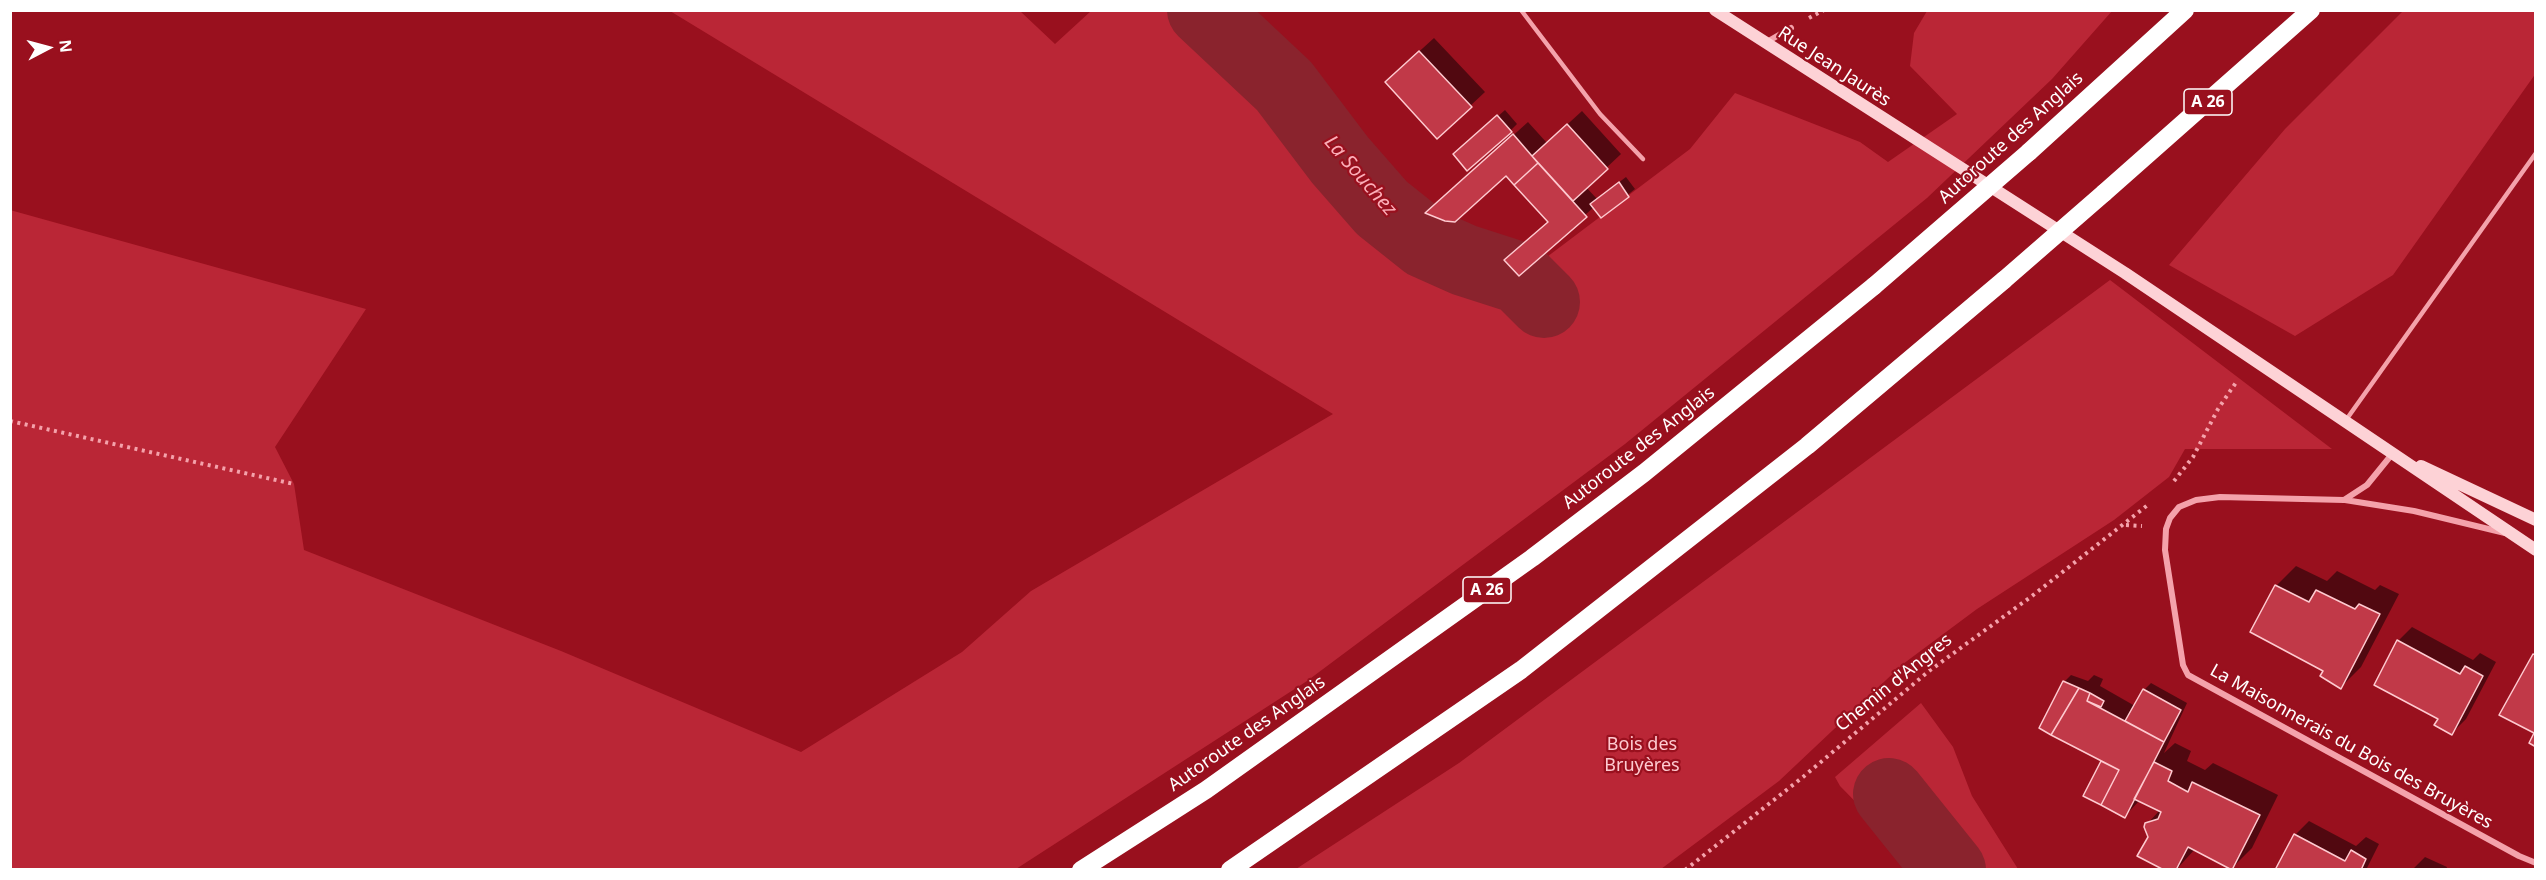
<!DOCTYPE html>
<html>
<head>
<meta charset="utf-8">
<style>
	body { margin:0 }
	#map { position:relative; width:2546px; height:880px; overflow:hidden; background:#99101e; font-family:"Noto Sans",sans-serif }
	canvas { display:block }
	.frame { position:absolute; inset:0; border:12px solid #fff; pointer-events:none }
	.north { position:absolute; left:18px; top:18px; width:60px; height:60px; -webkit-text-stroke:4px #99101e; paint-order:stroke; rotate:84deg; font-size:16px; font-weight:700; line-height:24px; text-align:center; color:#fff }
	.north::after { content:''; display:block; margin:auto; width:21px; height:27px; background:#fff; clip-path:polygon(50% 0,100% 100%,50% 72%,0 100%) }
</style>
</head>
<body>
<div id="map">
<canvas width="2546" height="880"></canvas>
<div class="frame"></div>
<div class="north">N</div>
</div>
<script>
const c = document.querySelector('canvas').getContext('2d');
c.lineJoin = 'round';
function fill(path, color) { c.fillStyle = color; c.fill(path, 'evenodd'); }
const shape = rows => new Path2D(rows.map(r => 'M' + r).join(''));
function strokePath(path, color, width, dash) { c.strokeStyle = color; c.lineWidth = width; c.lineCap = dash ? 'butt' : 'round'; c.setLineDash(dash || []); c.stroke(path); }
function write(font, color, halo, rows, align = 'center') {
  c.font = font + ' "Noto Sans",sans-serif'; c.lineWidth = 4.5; c.setLineDash([]); c.textBaseline = 'middle'; c.strokeStyle = halo; c.fillStyle = color; for (const [text, x, y, turn = 0] of rows) {
    c.save(); c.translate(x, y); c.rotate((+turn || 0) * Math.PI / 180); c.textAlign = isNaN(turn) ? turn : align; if (halo) c.strokeText(text, 0, 0); c.fillText(text, 0, 0); c.restore();
  }
}
fill(shape([
	[2404,10,2535,11,2536,73,2393,275,2295,336,2169,265,2285,129],
	[670,11,1020,11,1055,44,1091,11,1203,11,1284,86,1340,160,1382,208,1426,243,1464,260,1519,278,1690,149,1735,93,1860,142,1888,162,1957,114,1910,66,1914,33,1927,11,2112,11,2052,79,1927,198,1625,444,1307,681,1016,869,11,869,10,210,366,309,275,447,294,484,304,550,561,651,801,752,962,652,1031,591,1333,414],
	[2110,280,2332,449,2185,449,2169,477,2114,520,1977,609,1903,664,1779,781,1661,869,1296,869,1459,763],
	[1921,703,1953,747,1972,796,2018,869,1910,869,1886,833,1840,786,1835,777]
]), '#ba2636');
fill(shape([
	[1434,38,1485,92,1437,137,1401,68],
	[1505,110,1517,124,1510,131,1462,148],
	[1582,111,1621,154,1586,187,1597,199,1626,177,1635,189,1601,216,1594,207,1519,274,1506,260,1549,221,1506,174,1428,212,1528,122,1547,143],
	[2296,566,2327,581,2337,571,2375,590,2380,585,2399,594,2361,667,2341,687,2325,671,2276,586],
	[2412,627,2473,660,2480,653,2496,662,2466,719,2452,733,2440,718,2398,641],
	[2071,675,2088,681,2094,675,2103,679,2100,686,2135,706,2144,690,2151,683,2187,703,2164,753,2175,743,2191,751,2187,761,2205,770,2213,763,2278,795,2252,848,2232,868,2195,849,2176,870,2149,838,2147,824,2160,810,2140,800,2125,816,2085,795,2103,760,2064,682],
	[2309,821,2356,846,2366,837,2379,844,2366,870,2277,870,2295,835],
	[2425,857,2447,867,2446,870,2412,870]
]), '#0007');
strokePath(shape([
	[1203,10,1284,86,1340,160,1382,208,1426,243,1464,260,1520,278,1544,302],
	[1889,794,1950,870]
]), '#8a232d', 72);
const building = shape([
	[1419,51,1472,107,1437,139,1385,82,1419,51],
	[1497,115,1512,132,1467,171,1453,154,1497,115],
	[1567,124,1608,169,1573,201,1532,156,1567,124],
	[1513,134,1538,163,1514,185,1506,176,1455,222,1445,221,1425,213,1513,134],
	[1538,163,1587,217,1519,276,1504,260,1548,222,1514,185,1538,163],
	[1619,182,1629,197,1601,218,1590,204,1619,182],
	[2275,585,2309,602,2316,590,2355,609,2359,604,2380,614,2341,689,2320,676,2323,671,2250,632,2275,585],
	[2397,640,2460,674,2465,666,2483,676,2452,735,2434,725,2438,719,2374,685,2397,640],
	[2533,654,2536,655,2536,747,2529,743,2534,733,2499,715,2533,654],
	[2063,681,2079,688,2051,735,2039,728,2063,681],
	[2079,688,2090,693,2087,701,2164,742,2125,818,2101,805,2119,770,2051,735,2079,688],
	[2143,689,2181,710,2164,742,2125,721,2143,689],
	[2090,693,2104,701,2101,707,2087,701,2090,693],
	[2101,761,2119,770,2101,805,2083,796,2101,761],
	[2154,762,2172,771,2168,781,2188,792,2192,782,2260,815,2232,870,2188,847,2176,870,2164,870,2137,856,2148,837,2144,827,2145,823,2158,819,2161,812,2134,799,2154,762],
	[2294,834,2345,861,2351,850,2366,859,2361,870,2275,870,2294,834]
]);
fill(building, '#c13948');
strokePath(building, '#fecad0', 1.5);
strokePath(shape([
	[1809,18,1824,10],
	[10,421,294,484],
	[2174,481,2193,457,2218,409,2237,381],
	[2126,525,2142,526],
	[1685,870,1803,777,1929,671,2032,596,2149,504]
]), '#f4a2ab', 4, [3, 4.5]);
strokePath(shape([
	[1521,10,1600,114,1643,159],
	[2346,420,2536,153]
]), '#f4a2ab', 4.5);
strokePath(shape([
	[1765,43,1791,28],
	[2393,453,2367,485,2344,500,2220,497,2196,500,2179,507,2170,518,2166,529,2165,550,2183,665,2188,675,2519,856,2536,863],
	[2345,500,2414,511,2505,533]
]), '#f4a2ab', 6);
strokePath(shape([
	[1715,10,2125,273,2536,550],
	[2421,466,2536,520]
]), '#fdd2d6', 12);
strokePath(shape([
	[2029,152,2185,10],
	[2104,193,2311,10],
	[1081,870,1206,790,1532,558,1644,473,1874,286],
	[1230,870,1521,670,1807,446,2004,280]
]), '#fff', 18);
strokePath(shape([
	[2004,280,2104,193],
	[1874,286,2029,152]
]), '#fff', 18);
for (const [x, y, w] of [
	[2208,102,48],
	[1487,590,48]
]) { const box = new Path2D(); box.roundRect(x - w / 2, y - 13, w, 26, 4.5); c.fillStyle = '#99101e'; c.fill(box); strokePath(box, '#fff', 1.5); }
write('bold 16px', '#fff', null, [
	["A 26",2208,102],
	["A 26",1487,590]
]);
write('18px', '#fff', '#99101e', [
	["Rue Jean Jaurès",1834,67,33],
	["Autoroute des Anglais",2011,138,-42],
	["Autoroute des Anglais",1639,448,-38],
	["Chemin d'Angres",1894,683,-39],
	["Autoroute des Anglais",1247,734,-35],
	["La Maisonnerais du Bois des Bruyères",2351,747,29]
]);
write('18px', '#fecad0', '#99101e', [
	["Bois des",1642,745],
	["Bruyères",1642,766]
]);
write('italic 20px', '#fbaeb8', '#99101e', [
	["La Souchez",1360,176,49]
]);
</script>
</body>
</html>
